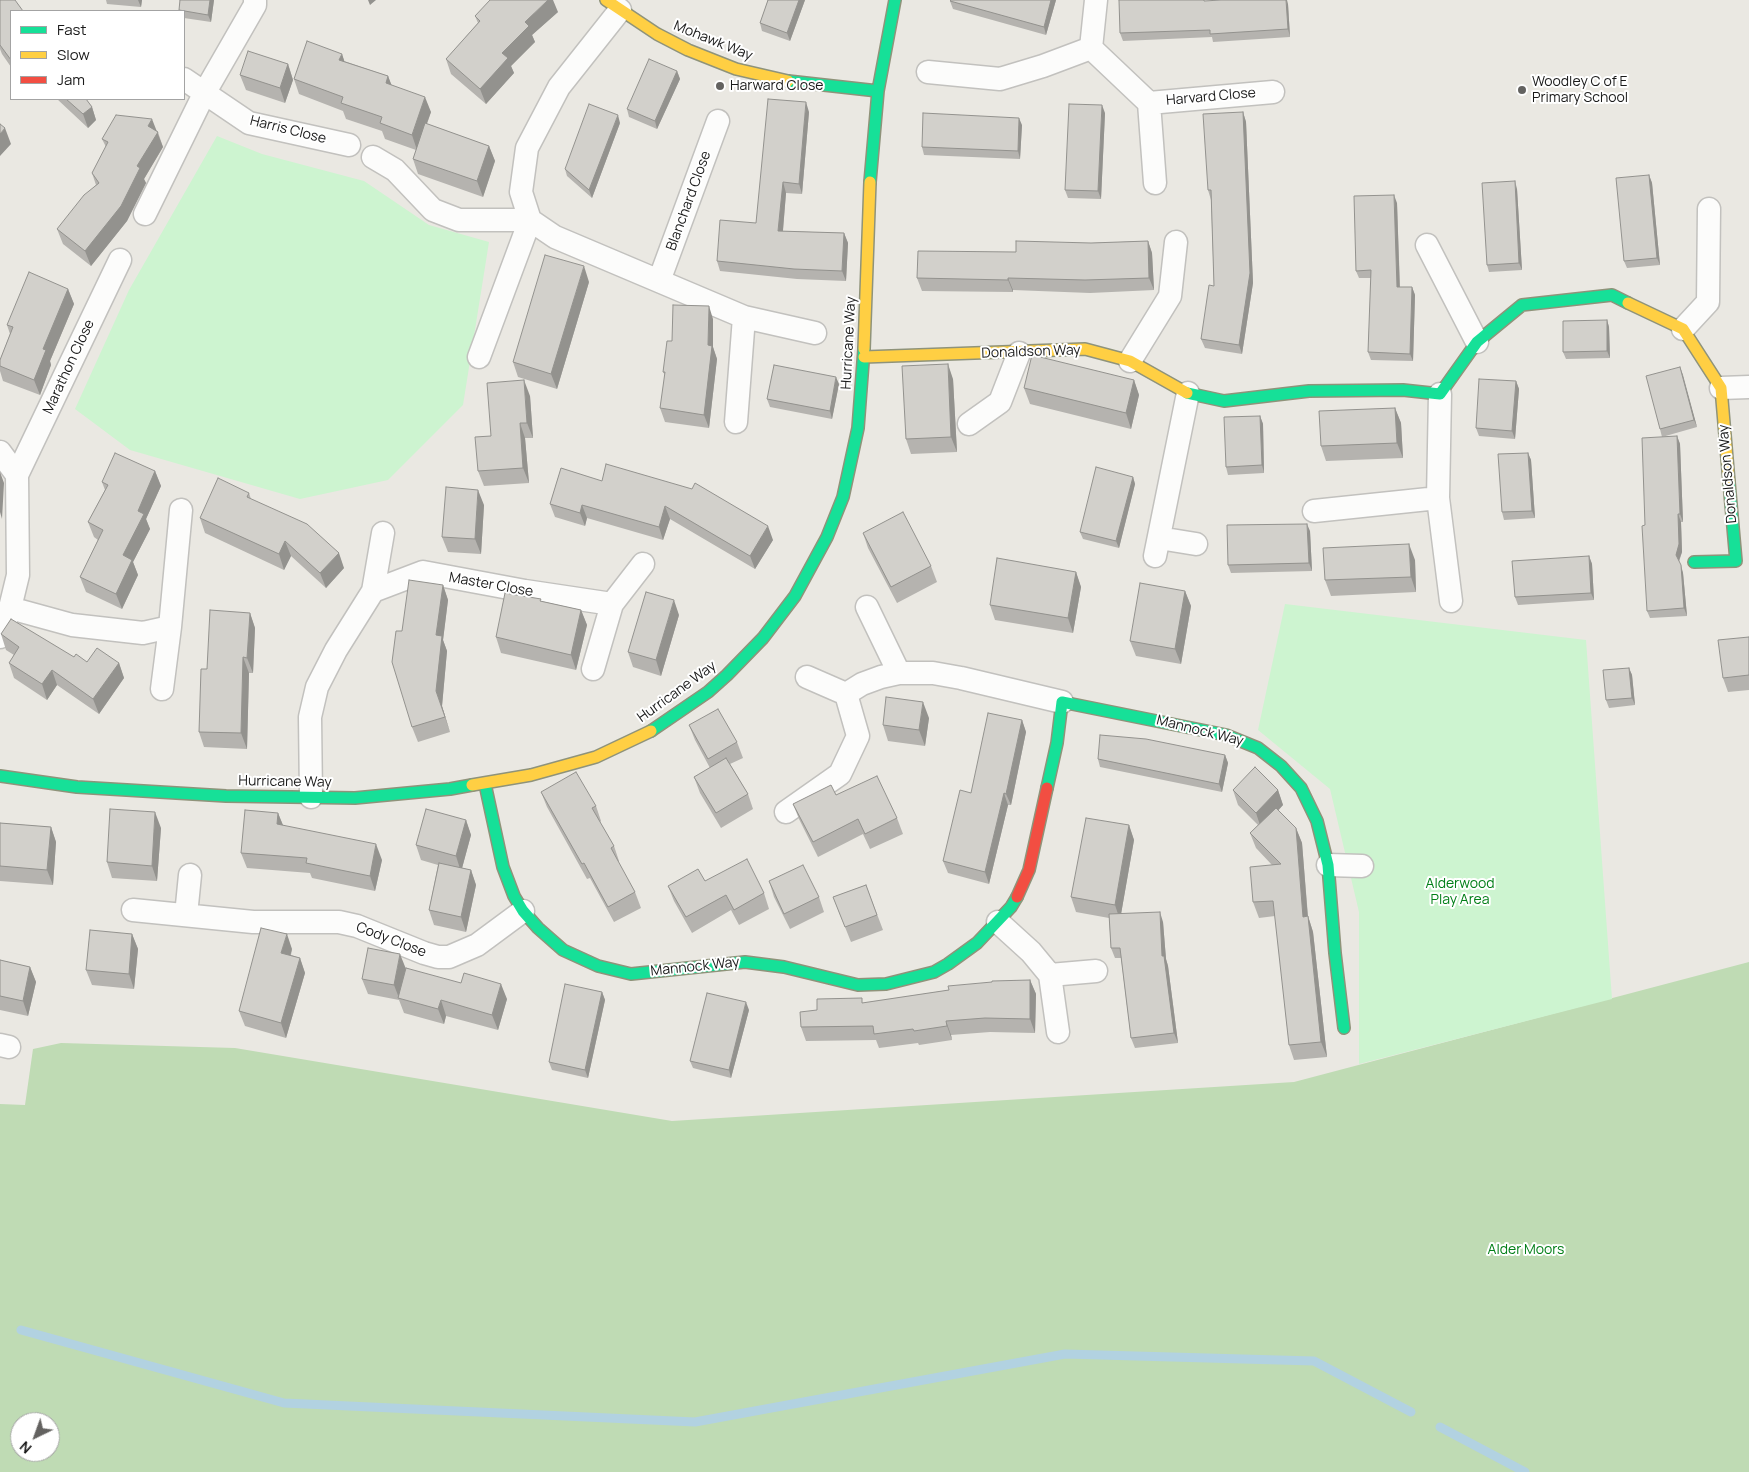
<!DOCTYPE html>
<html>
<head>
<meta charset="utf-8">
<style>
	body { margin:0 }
	#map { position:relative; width:1749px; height:1472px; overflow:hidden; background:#eae8e2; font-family:Manrope,sans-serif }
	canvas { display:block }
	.legend { position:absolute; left:10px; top:10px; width:175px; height:90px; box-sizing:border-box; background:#fff; border:1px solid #a3a3a3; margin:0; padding:6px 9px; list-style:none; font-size:15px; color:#1a1a1a }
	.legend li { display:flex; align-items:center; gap:10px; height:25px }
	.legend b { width:25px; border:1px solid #a3a3a3 }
	.north { position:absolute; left:10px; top:1412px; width:50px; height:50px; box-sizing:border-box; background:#fff; border:1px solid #a3a3a3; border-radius:50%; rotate:222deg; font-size:14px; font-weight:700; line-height:20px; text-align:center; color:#1a1a1a }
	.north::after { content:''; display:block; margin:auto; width:18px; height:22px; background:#636260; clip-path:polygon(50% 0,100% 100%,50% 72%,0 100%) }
</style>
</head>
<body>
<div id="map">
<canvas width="1749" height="1472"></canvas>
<ul class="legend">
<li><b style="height:6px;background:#16e098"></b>Fast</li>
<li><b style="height:6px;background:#ffcf43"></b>Slow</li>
<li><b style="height:6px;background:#f24e42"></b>Jam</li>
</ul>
<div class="north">N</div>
</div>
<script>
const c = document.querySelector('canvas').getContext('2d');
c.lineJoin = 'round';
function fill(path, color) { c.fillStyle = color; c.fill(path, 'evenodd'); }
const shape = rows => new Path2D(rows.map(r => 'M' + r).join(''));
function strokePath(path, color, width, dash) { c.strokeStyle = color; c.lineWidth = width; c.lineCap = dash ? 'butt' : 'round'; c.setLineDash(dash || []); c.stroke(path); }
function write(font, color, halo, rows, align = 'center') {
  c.font = font + ' Manrope,sans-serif'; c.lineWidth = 4; c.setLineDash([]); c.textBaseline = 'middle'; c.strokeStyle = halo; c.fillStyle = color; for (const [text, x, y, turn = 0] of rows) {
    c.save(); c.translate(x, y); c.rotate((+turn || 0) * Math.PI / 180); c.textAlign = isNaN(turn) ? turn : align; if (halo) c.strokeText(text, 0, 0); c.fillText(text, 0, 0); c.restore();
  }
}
fill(shape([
	[1749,962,1749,1472,0,1472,0,1104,25,1105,33,1049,61,1043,235,1048,672,1121,1294,1082],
	[20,1422,50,1422,50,1452,20,1452]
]), '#bfdbb4');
fill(shape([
	[217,136,262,154,364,181,429,225,489,242,463,405,388,480,300,499,130,450,75,409,129,290],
	[1285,604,1586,640,1612,999,1359,1064,1359,912,1330,789,1258,730]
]), '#cdf4d0');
strokePath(shape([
	[21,1330,284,1403,695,1422,1065,1354,1314,1361,1411,1412],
	[1440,1427,1525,1472]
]), '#b2d2e1', 9);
const street = shape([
	[1096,0,1091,48,1149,103,1273,92],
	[620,10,559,87,527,148,521,192,530,220,555,237,744,317,815,333],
	[928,72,1000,79,1043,66,1091,48],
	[184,79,249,123,349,145],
	[1149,103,1155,183],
	[373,157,395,170,433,210,459,220,530,220,479,357],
	[145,214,205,92,255,5,255,0],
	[1427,245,1477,342],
	[659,281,718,121],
	[1683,329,1708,302,1709,209],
	[1130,361,1170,296,1176,242],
	[1721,388,1749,387],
	[1440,394,1438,498,1451,601],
	[736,422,744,317],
	[969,424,1000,402,1019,353],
	[0,452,17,475,18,575,10,608,0,637],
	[17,475,120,260],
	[1314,511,1438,498],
	[1159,538,1196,544],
	[1155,556,1188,393],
	[373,591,383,533],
	[612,604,643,564],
	[867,607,899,673],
	[10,608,72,625,143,633,170,627,162,689],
	[170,627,181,510],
	[807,677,846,694],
	[311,797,310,717,317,687,336,650,373,591,423,572,525,591,612,604,593,669],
	[786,812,840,774,858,736,846,694,862,684,881,677,899,673,933,673,961,678,1062,702],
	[1328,865,1362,866],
	[133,910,253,922,339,922,357,926,424,953,438,957,449,957,477,945,523,911],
	[186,915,190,875],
	[998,922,1031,952,1050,975,1058,1032],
	[1050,975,1096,971],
	[0,1045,9,1047]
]);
const fast = shape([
	[788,81,878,91],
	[870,182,878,91,895,0],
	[1187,393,1224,401,1309,391,1403,390,1440,394,1477,342,1522,305,1612,295,1628,303],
	[1694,562,1736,561,1729,482],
	[651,731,708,692,727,675,763,638,795,596,827,537,843,497,858,428,864,349],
	[0,776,77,787,226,796,355,798,450,789,472,785],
	[485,784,503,867,514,896,523,911,538,928,563,950,598,966,631,974,745,962,784,967,858,985,886,984,934,972,948,964,977,943,1011,907,1017,897],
	[1047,788,1057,743,1062,702,1226,735,1258,748,1281,766,1301,788,1317,821,1328,865,1335,953,1344,1028]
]);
const slow = shape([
	[606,0,657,34,688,50,736,69,788,81],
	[1628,303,1683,329,1721,388,1729,482],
	[864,349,870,182],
	[864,357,1085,349,1130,361,1187,393],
	[472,785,531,775,596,757,651,731]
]);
const jam = shape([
	[1017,897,1029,870,1047,788]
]);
strokePath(street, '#c2c1be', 25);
strokePath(fast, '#8f937a', 14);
strokePath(slow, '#8f937a', 14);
strokePath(jam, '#8f937a', 14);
strokePath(street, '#fcfcfb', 22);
strokePath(fast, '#16e098', 11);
strokePath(slow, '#ffcf43', 11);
strokePath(jam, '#f24e42', 11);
fill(shape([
	[0,0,11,11,11,67,2,54,0,49],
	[106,0,142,0,141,7,107,4],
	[214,0,211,22,184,18,184,11,179,11,179,10],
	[768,0,805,0,790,41,762,31,760,23],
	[1056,0,1046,35,953,9,950,1],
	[1205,1,1288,4,1290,37,1213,42,1212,37,1123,41,1120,33],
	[558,12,532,35,535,42,511,66,514,73,486,104,451,74,446,59,478,23,475,16],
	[342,54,344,61,388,76,391,85,431,112,427,124,489,146,495,161,483,197,418,174,413,159,416,150,385,139,382,131,346,119,343,111,299,94,294,79],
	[288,64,293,80,285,103,246,90,240,75],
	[677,71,680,79,657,129,629,117,627,109],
	[57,99,86,99,92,107,96,120,88,128],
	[809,112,802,194,786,193,783,231,844,233,848,243,846,281,797,279,720,271,717,261,756,223],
	[1243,112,1246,122,1253,283,1242,354,1205,348,1201,339,1214,286,1211,200,1208,190],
	[1105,113,1101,199,1068,198,1065,190],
	[620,123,592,198,567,176,565,169],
	[1022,125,1020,159,924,155,922,147],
	[156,131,158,132,163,147,144,179,146,183,127,221,91,266,63,244,57,229,96,185,92,173,106,147,102,139],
	[1649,175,1652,183,1660,265,1627,268,1624,261],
	[1517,189,1522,270,1489,272,1487,265],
	[1397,203,1400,287,1412,287,1415,295,1413,361,1371,360,1368,352,1371,278,1359,278,1356,271],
	[1148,241,1152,253,1154,290,1090,293,1013,290,1013,292,922,291,917,278,1016,252,1091,243],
	[589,282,557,389,518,377,513,362],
	[68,289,74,304,50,361,51,365,40,395,3,381,0,371,0,360,10,334,7,325],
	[713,319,713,347,717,359,709,428,665,422,660,408,665,375,663,372,672,341],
	[1607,320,1609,327,1610,358,1566,359,1563,352],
	[1680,367,1697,427,1662,437,1660,429],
	[953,379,957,452,911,454,906,439],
	[1134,380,1139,395,1131,429,1030,404,1024,388],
	[1516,381,1519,389,1515,439,1479,436,1476,428],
	[839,384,832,419,770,407,767,399],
	[530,396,533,438,525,438,529,483,484,486,478,471,491,436],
	[1395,408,1401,423,1403,458,1326,461,1321,446],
	[1260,416,1263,424,1264,473,1228,475,1226,467],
	[1677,436,1680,444,1683,522,1681,522,1682,552,1679,562,1683,573,1687,616,1650,618,1647,611],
	[1528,453,1531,460,1535,518,1504,520,1502,512],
	[561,468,773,540,755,569,670,519,663,540,587,518,585,526,555,517,550,504],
	[155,471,161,486,146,519,150,529,133,562,138,575,122,609,86,592,80,577,98,540,94,537,88,522,105,490,102,482],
	[1133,477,1135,484,1119,548,1083,539,1080,532],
	[249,493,251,499,344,568,326,588,291,556,284,570,205,533,200,518],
	[484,505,481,554,448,552,442,537],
	[1310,531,1312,571,1231,573,1228,565],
	[863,533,931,566,937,582,897,603,868,548],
	[1589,556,1592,564,1594,600,1518,605,1515,597],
	[1415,560,1416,592,1331,596,1325,580],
	[1076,572,1081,587,1073,633,995,620,990,605],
	[443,585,448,600,443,640,447,651,442,706,450,732,418,742,412,727,402,631],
	[1185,591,1191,606,1181,664,1136,656,1130,641],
	[541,601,581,610,587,625,576,670,501,653,496,637],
	[250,613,255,628,253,673,249,673,247,749,204,747,199,732,207,669],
	[679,615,661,676,633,667,628,652],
	[1,634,87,662,119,663,124,678,99,714,57,685,47,700,14,678,9,663,14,655,6,650],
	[1749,637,1749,690,1728,692,1723,678],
	[1629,668,1632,675,1635,705,1609,708,1606,700],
	[929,718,925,746,888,741,883,725],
	[1022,720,1026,732,1011,805,1008,805,989,884,948,873,943,861,971,793],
	[689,725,737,742,743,758,730,764,748,794,753,809,721,828,700,793,694,777,710,768,695,740],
	[1225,755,1228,763,1222,792,1100,767,1098,759],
	[1233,790,1278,790,1283,805,1278,811,1296,828,1302,843,1308,916,1313,932,1327,1057,1294,1060,1289,1045,1275,916,1259,918,1253,902,1272,865,1256,848,1250,833,1258,825,1238,805],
	[541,792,596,806,601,821,600,822,614,846,619,861,618,862,635,892,641,908,614,922,590,878,587,879,547,807],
	[836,795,897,818,903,834,870,849,863,834,818,857,799,819,793,804],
	[278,813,283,825,382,860,375,891,312,878,310,873,247,868,241,853],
	[466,820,471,835,462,868,471,870,476,885,466,932,434,925,429,910,438,865,421,860,416,845],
	[0,823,51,827,56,842,53,885,0,881],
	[1129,825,1134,840,1121,914,1163,922,1166,959,1168,966,1178,1043,1135,1048,1131,1038,1121,958,1115,958,1111,948,1109,918,1076,912,1071,897],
	[161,828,157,881,112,878,107,862],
	[705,881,764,893,769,909,739,925,731,910,692,933,674,901,668,886],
	[769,881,819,897,824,912,790,929,774,897],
	[866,885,883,930,851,942,833,897],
	[132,934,138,949,134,989,92,985,86,970],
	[292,949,291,955,300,958,305,973,286,1038,245,1026,239,1011],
	[0,960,30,967,36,982,28,1016,0,1010],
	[406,969,507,999,498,1030,446,1016,444,1024,404,1013,399,1000,368,994,362,979],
	[1030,980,1036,994,1035,1033,990,1032,951,1035,952,1040,919,1045,918,1043,879,1048,876,1040,806,1041,801,1027,864,1003,949,990],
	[602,992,605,1000,588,1078,552,1070,549,1062],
	[749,1010,731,1078,693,1068,690,1061]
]), '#b5b3af');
fill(shape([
	[138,0,142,0,141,7],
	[210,0,214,0,211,22,208,15],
	[368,0,376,0,370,5],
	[548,0,553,0,558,12,532,35,535,42,511,66,514,73,486,104,480,89,502,53,525,22],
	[799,0,805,0,790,41,787,33],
	[1051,0,1056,0,1046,35,1044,27],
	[1286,0,1287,0,1288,4,1290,37,1288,29],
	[342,54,347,69,339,60],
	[288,64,293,80,285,103,280,88],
	[677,71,680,79,657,129,655,121],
	[388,76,394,91,386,83],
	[425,97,431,112,417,150,412,135],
	[806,102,809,112,802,194,799,184],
	[1102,105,1105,113,1101,199,1098,191],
	[92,107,96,120,88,128,83,114],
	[1243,112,1246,122,1253,283,1242,354,1239,345],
	[618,115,620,123,592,198,589,190],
	[1019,118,1022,125,1020,159,1018,151],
	[152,119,163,147,144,179,146,183,127,221,91,266,85,251,137,166,148,126],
	[5,128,11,144,0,156,0,134],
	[489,146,495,161,483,197,477,181],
	[1649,175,1652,183,1660,265,1657,258],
	[1515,181,1517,189,1522,270,1519,263],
	[783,182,786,193,782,241,778,231],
	[1394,195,1397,203,1400,295,1397,287],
	[844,233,848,243,846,281,842,271],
	[1148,241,1152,253,1154,290,1149,278],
	[584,266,589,282,557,389,551,374],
	[1008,278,1013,290,1013,292,1008,280],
	[1412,287,1415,295,1413,361,1410,354],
	[68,289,74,304,50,361,51,365,40,395,34,380,43,349],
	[709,306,713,319,713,347,717,359,709,428,704,415,708,345],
	[1607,320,1609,327,1610,358,1607,351],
	[948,364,953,379,957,452,951,437],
	[1680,367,1683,375,1697,427,1694,420],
	[836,377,839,384,832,419,830,411],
	[524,380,530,396,533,438,527,423],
	[1134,380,1139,395,1131,429,1126,413],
	[1516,381,1519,389,1515,439,1512,431],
	[1395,408,1401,423,1403,458,1397,443],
	[1260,416,1263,424,1264,473,1262,465],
	[520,423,525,438,529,483,523,468],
	[1677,436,1680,444,1683,522,1680,514],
	[1528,453,1531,460,1535,518,1532,511],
	[155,471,161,486,146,519,150,529,133,562,138,575,122,609,116,594,123,555,138,511],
	[0,472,4,483,2,519,0,512],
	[1133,477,1135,484,1119,548,1116,541],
	[478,490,484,505,481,554,475,539],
	[582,505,587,518,585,526,580,513],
	[665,506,670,519,663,540,659,527],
	[1678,514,1681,522,1682,552,1678,563,1676,555],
	[1307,524,1310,531,1312,571,1309,563],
	[768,526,773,540,755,569,750,556],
	[285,541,291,556,284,570,279,554],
	[1409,544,1415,560,1416,592,1411,577],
	[339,553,344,568,326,588,320,573],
	[1589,556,1592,564,1594,600,1591,593],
	[1681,565,1683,573,1687,616,1684,608],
	[1076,572,1081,587,1073,633,1068,618],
	[443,585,448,600,443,640,447,651,442,706,450,732,436,691,436,635],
	[1185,591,1191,606,1181,664,1175,649],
	[674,600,679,615,661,676,656,660],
	[581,610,587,625,576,670,571,655],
	[250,613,255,628,253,673,247,658],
	[243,657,249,673,247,749,241,733],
	[119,663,124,678,99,714,93,699],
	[1629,668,1632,675,1635,705,1632,698],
	[52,670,57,685,47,700,42,684],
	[923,702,929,718,925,746,919,730],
	[1022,720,1026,732,1011,805,1006,794],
	[1225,755,1228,763,1222,792,1219,784],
	[1278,790,1283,805,1261,828,1256,813],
	[1004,793,1008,805,989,884,985,872],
	[155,812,161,828,157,881,152,866],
	[278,813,284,828,277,824],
	[466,820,471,835,461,872,456,856],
	[1129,825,1134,840,1120,920,1115,905],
	[51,827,56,842,53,885,47,870],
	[1296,828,1302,843,1309,932,1303,917],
	[376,844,382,860,375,891,370,876],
	[471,870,476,885,466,932,461,917],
	[1160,912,1163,922,1166,959,1168,966,1178,1043,1174,1033,1162,956],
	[1308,916,1313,932,1327,1057,1321,1042],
	[132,934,138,949,134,989,129,974],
	[287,934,292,949,287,968,281,953],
	[400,954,406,969,399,998,394,985],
	[300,958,305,973,286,1038,281,1023],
	[30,967,36,982,28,1016,23,1001],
	[1030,980,1036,994,1035,1033,1030,1019],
	[501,984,507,999,498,1030,492,1015],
	[602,992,605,1000,588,1078,585,1070],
	[441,1000,446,1016,444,1024,438,1009],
	[746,1002,749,1010,731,1078,729,1070],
	[946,1021,951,1035,952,1040,947,1026]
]), '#93928e');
const building = shape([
	[0,0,15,0,23,11,11,11,11,60,0,45,0,0],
	[180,0,210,0,208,15,179,10,180,0],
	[490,0,548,0,525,22,529,26,502,53,508,58,480,89,446,59,480,21,475,16,490,0],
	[768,0,799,0,787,33,760,23,768,0],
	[951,0,1051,0,1044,27,950,1,951,0],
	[1119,0,1204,0,1204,1,1221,0,1286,0,1288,29,1210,34,1210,30,1120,33,1119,0],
	[307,41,342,54,339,60,388,76,386,83,425,97,412,135,380,123,382,117,341,103,343,97,294,79,307,41],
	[248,51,288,64,280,88,240,75,248,51],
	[649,59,677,71,655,121,627,109,649,59],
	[66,99,86,99,92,107,83,114,66,99],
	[768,99,806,102,799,184,783,182,778,231,844,233,842,271,794,269,717,261,720,220,756,223,768,99],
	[589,104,618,115,589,190,565,169,589,104],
	[1069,104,1102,105,1098,191,1065,190,1069,104],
	[1243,112,1250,273,1239,345,1201,339,1209,285,1214,286,1211,190,1208,190,1203,114,1243,112],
	[923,113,1019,118,1018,151,922,147,923,113],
	[116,115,152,119,148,126,158,132,137,166,140,168,121,206,85,251,57,229,84,195,99,183,92,173,108,142,102,139,116,115],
	[425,123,489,146,477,181,413,159,425,123],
	[0,124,5,128,0,134,0,124],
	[1649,175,1657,258,1624,261,1616,178,1649,175],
	[1515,181,1519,263,1487,265,1482,183,1515,181],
	[1394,195,1397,287,1412,287,1410,354,1368,352,1371,270,1356,271,1354,196,1394,195],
	[1016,241,1091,243,1148,241,1149,278,1085,280,1008,278,1008,280,917,278,918,251,1016,252,1016,241],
	[545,255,584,266,551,374,513,362,545,255],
	[29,272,68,289,43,349,46,350,34,380,0,366,0,360,13,327,7,325,29,272],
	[673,305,709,306,708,345,712,346,704,415,660,408,665,372,663,372,667,341,672,341,673,305],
	[1607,320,1607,351,1563,352,1563,321,1607,320],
	[1032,355,1134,380,1126,413,1024,388,1032,355],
	[948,364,951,437,906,439,902,366,948,364],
	[774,365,836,377,830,411,767,399,774,365],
	[1680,367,1694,420,1660,429,1646,376,1680,367],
	[1479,379,1516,381,1512,431,1476,428,1479,379],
	[524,380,527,423,520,423,523,468,478,471,475,437,491,436,487,383,524,380],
	[1395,408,1397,443,1321,446,1319,411,1395,408],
	[1260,416,1262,465,1226,467,1224,417,1260,416],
	[1677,436,1680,514,1678,514,1679,544,1676,555,1681,565,1684,608,1647,611,1642,526,1645,525,1642,438,1677,436],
	[115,453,155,471,138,511,144,514,123,555,132,560,116,594,80,577,103,530,88,522,108,485,102,482,115,453],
	[1528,453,1532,511,1502,512,1498,454,1528,453],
	[606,464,692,489,695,483,768,526,750,556,665,506,659,527,582,505,580,513,550,504,561,468,602,481,606,464],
	[1096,467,1133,477,1116,541,1080,532,1096,467],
	[218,478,249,493,247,497,307,524,339,553,320,573,285,541,279,554,200,518,218,478],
	[446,487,478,490,475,539,442,537,446,487],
	[903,512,931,566,891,587,863,533,903,512],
	[1307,524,1309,563,1228,565,1227,525,1307,524],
	[1409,544,1411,577,1325,580,1323,548,1409,544],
	[1589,556,1591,593,1515,597,1512,561,1589,556],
	[997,558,1076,572,1068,618,990,605,997,558],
	[409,580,443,585,436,635,442,636,436,691,445,717,412,727,392,662,396,631,402,631,409,580],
	[1140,583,1185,591,1175,649,1130,641,1140,583],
	[646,592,674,600,656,660,628,652,646,592],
	[505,593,541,599,540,601,581,610,571,655,496,637,505,593],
	[210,610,250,613,247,658,243,657,241,733,199,732,201,669,207,669,210,610],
	[11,619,74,657,76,654,87,662,97,648,119,663,93,699,52,670,42,684,9,663,19,647,1,634,11,619],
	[1749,637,1749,675,1723,678,1718,640,1749,637],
	[1629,668,1632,698,1606,700,1603,670,1629,668],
	[886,697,923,702,919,730,883,725,886,697],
	[718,709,737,742,708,759,689,725,718,709],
	[988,713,1022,720,1006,794,1004,793,985,872,943,861,960,790,971,793,988,713],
	[1100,735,1146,739,1225,755,1219,784,1098,759,1100,735],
	[726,758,748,794,716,813,694,777,726,758],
	[1255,767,1278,790,1256,813,1233,790,1255,767],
	[576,772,596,806,592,808,614,846,611,848,635,892,608,907,584,863,582,864,541,792,576,772],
	[877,776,897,818,865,834,858,819,813,842,793,804,831,785,836,795,877,776],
	[1276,808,1296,828,1303,917,1308,916,1321,1042,1289,1045,1273,901,1253,902,1250,867,1281,864,1250,833,1276,808],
	[110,809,155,812,152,866,107,862,110,809],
	[426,809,466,820,456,856,416,845,426,809],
	[245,810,278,813,277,824,376,844,370,876,306,863,307,858,241,853,245,810],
	[1086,818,1129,825,1115,905,1071,897,1086,818],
	[0,823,51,827,47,870,0,866,0,823],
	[747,859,764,893,734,910,726,895,686,917,668,886,698,869,705,881,747,859],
	[439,863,471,870,461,917,429,910,439,863],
	[803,865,819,897,784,914,769,881,803,865],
	[866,885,877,915,845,927,833,897,866,885],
	[1160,912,1162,956,1164,956,1174,1033,1131,1038,1120,948,1111,948,1109,914,1160,912],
	[261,928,287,934,281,953,300,958,281,1023,239,1011,261,928],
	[90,930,132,934,129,974,86,970,90,930],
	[368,948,400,954,394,985,362,979,368,948],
	[0,960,30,967,23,1001,0,996,0,960],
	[406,968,461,983,464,973,501,984,492,1015,441,1000,438,1009,398,998,406,968],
	[1030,980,1030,1019,985,1018,946,1021,947,1026,914,1031,913,1029,874,1034,873,1026,801,1027,800,1012,817,1010,817,999,862,998,862,1003,949,990,948,986,992,982,992,981,1030,980],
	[565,984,602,992,585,1070,549,1062,565,984],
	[707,993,746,1002,729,1070,690,1061,707,993]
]);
fill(building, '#d2d0cb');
strokePath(building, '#93928e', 1);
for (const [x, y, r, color] of [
	[720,86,5,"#636260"],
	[1522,90,5,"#636260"]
]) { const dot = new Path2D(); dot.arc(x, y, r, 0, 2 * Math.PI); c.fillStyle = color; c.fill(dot); strokePath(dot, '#fff', 2); }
write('14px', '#1a1a1a', '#fff', [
	["Mohawk Way",713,41,22],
	["Harvard Close",1211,97,-5],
	["Harris Close",288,130,14],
	["Blanchard Close",689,201,-70],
	["Hurricane Way",849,343,-87],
	["Donaldson Way",1031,352,-2],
	["Marathon Close",69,367,-65],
	["Donaldson Way",1728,474,-95],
	["Master Close",491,585,10],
	["Hurricane Way",677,692,-36],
	["Mannock Way",1200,731,14],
	["Hurricane Way",285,782,1],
	["Cody Close",391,940,21],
	["Mannock Way",695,967,-6]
]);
write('14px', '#1a1a1a', '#fff', [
	["Woodley C of E",1532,82],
	["Primary School",1532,98],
	["Harward Close",730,86]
], 'left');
write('14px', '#027f18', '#fff', [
	["Alderwood",1460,884],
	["Play Area",1460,900],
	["Alder Moors",1526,1250]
]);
</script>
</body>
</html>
